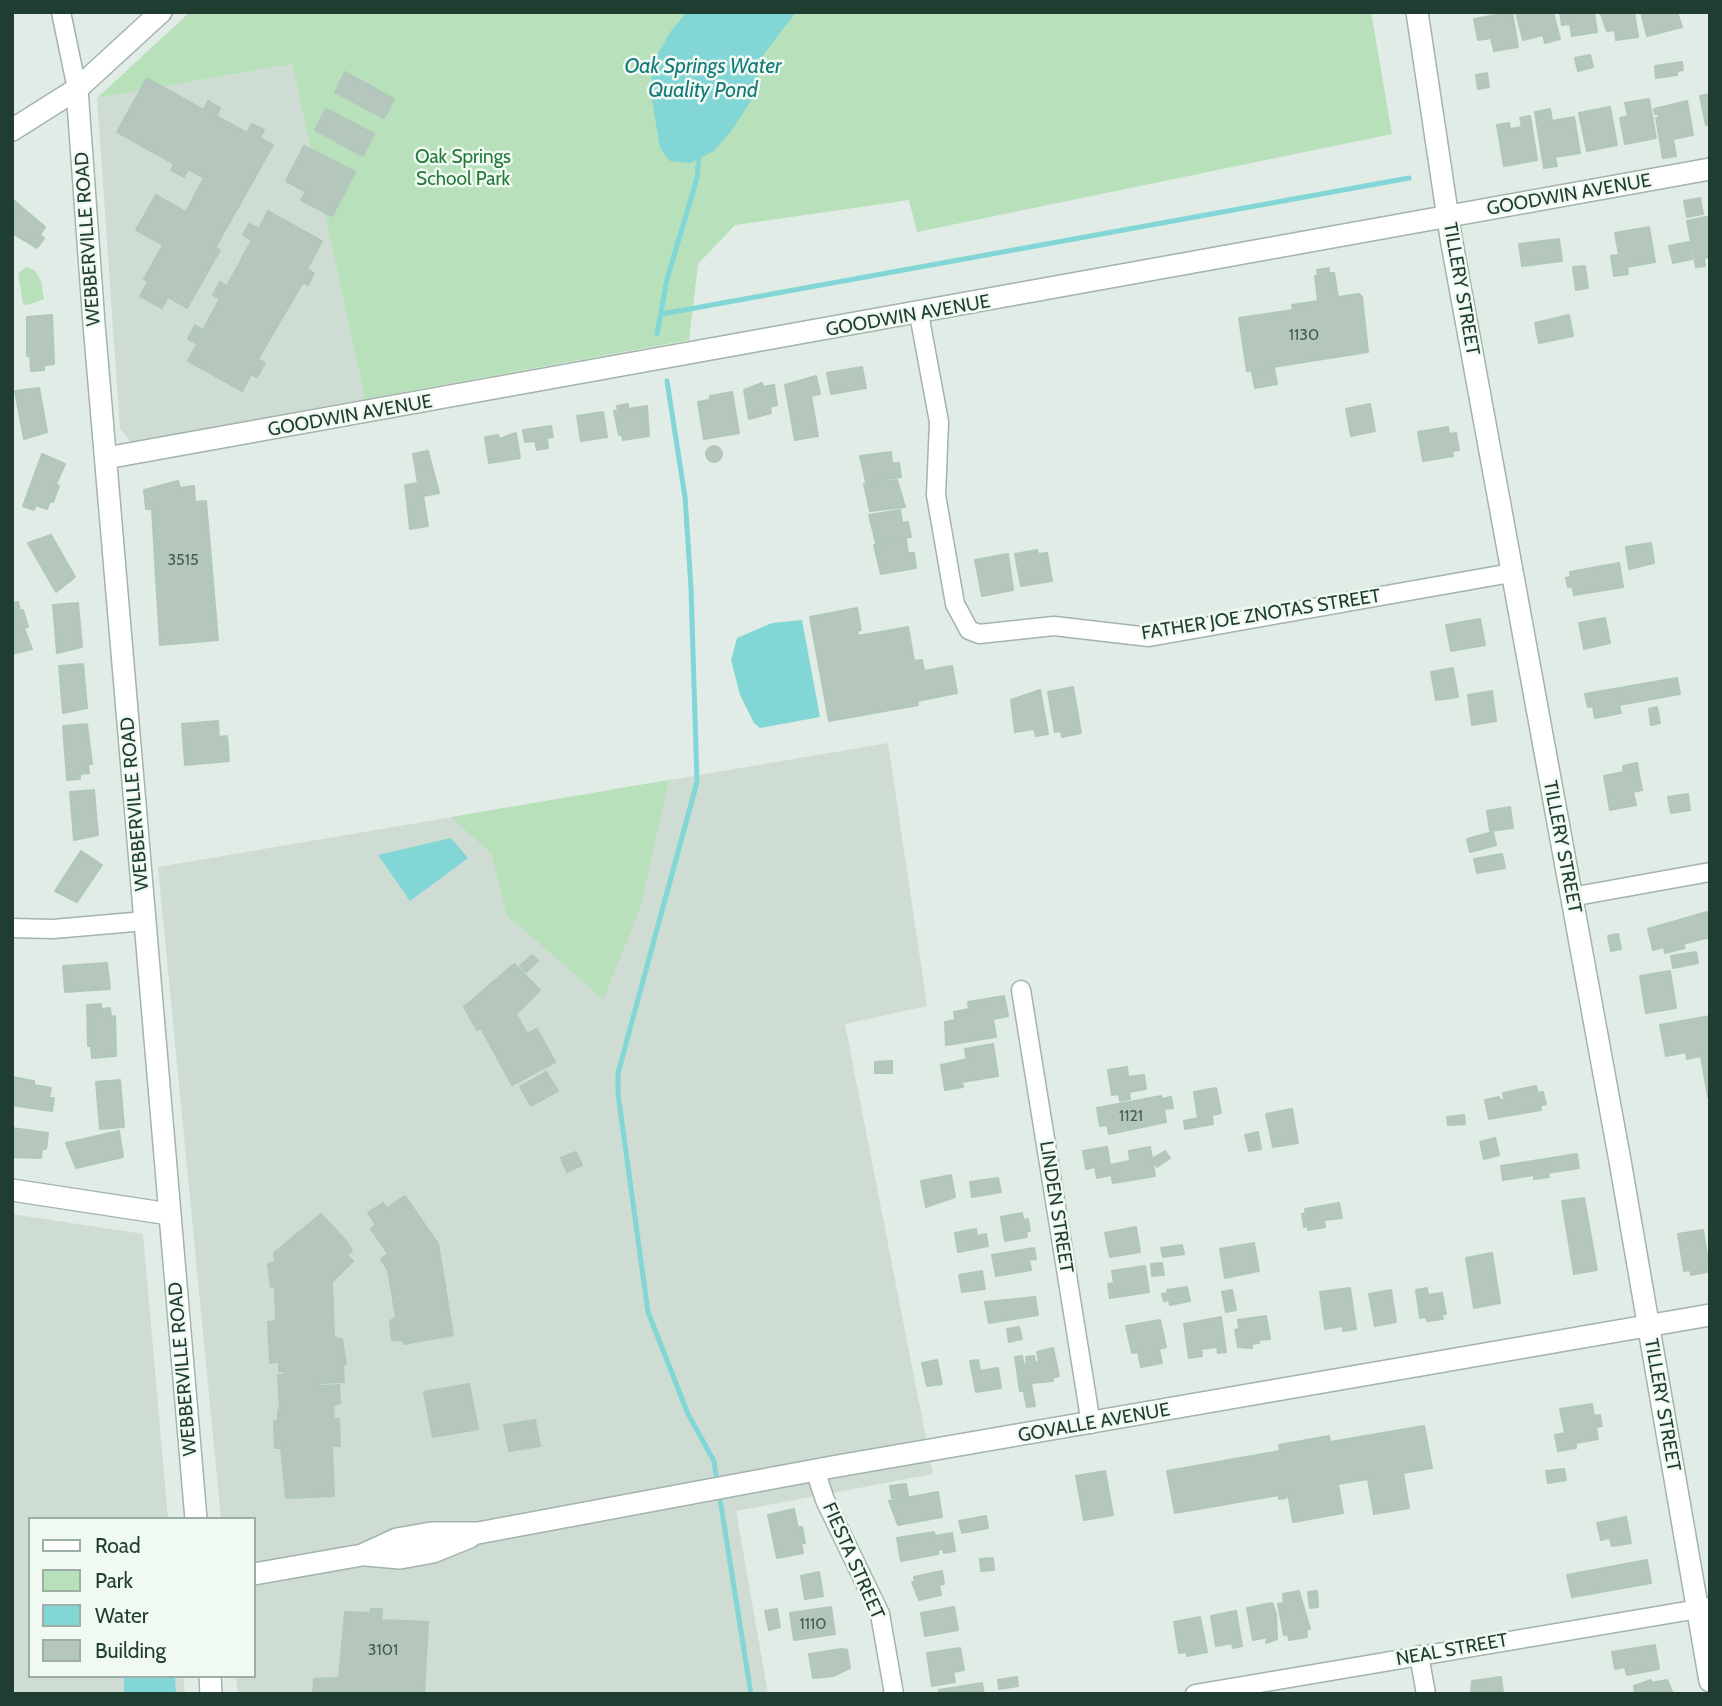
<!DOCTYPE html>
<html>
<head>
<meta charset="utf-8">
<style>
	body { margin:0 }
	#map { position:relative; width:1722px; height:1706px; overflow:hidden; background:#e0ece5; font-family:Cabin,sans-serif }
	canvas { display:block }
	.frame { position:absolute; inset:0; border:14px solid #1f3e31; pointer-events:none }
	.legend { position:absolute; left:28px; top:1517px; width:228px; height:161px; box-sizing:border-box; background:#f1f9f3; border:2px solid #9daea5; margin:0; padding:9px 12px; list-style:none; font-size:21px; color:#1f3e31 }
	.legend li { display:flex; align-items:center; gap:14px; height:35px }
	.legend b { width:35px; border:2px solid #9daea5 }
</style>
</head>
<body>
<div id="map">
<canvas width="1722" height="1706"></canvas>
<div class="frame"></div>
<ul class="legend">
<li><b style="height:9px;background:#fff"></b>Road</li>
<li><b style="height:19px;background:#b7e0bb"></b>Park</li>
<li><b style="height:19px;background:#82d7d6"></b>Water</li>
<li><b style="height:19px;background:#b5c7bd"></b>Building</li>
</ul>
</div>
<script>
const c = document.querySelector('canvas').getContext('2d');
c.lineJoin = 'round';
function fill(path, color) { c.fillStyle = color; c.fill(path, 'evenodd'); }
const shape = rows => new Path2D(rows.map(r => 'M' + r).join(''));
function strokePath(path, color, width, dash) { c.strokeStyle = color; c.lineWidth = width; c.lineCap = dash ? 'butt' : 'round'; c.setLineDash(dash || []); c.stroke(path); }
function write(font, color, halo, rows, align = 'center') {
  c.font = font + ' Cabin,sans-serif'; c.lineWidth = 5; c.setLineDash([]); c.textBaseline = 'middle'; c.strokeStyle = halo; c.fillStyle = color; for (const [text, x, y, turn = 0] of rows) {
    c.save(); c.translate(x, y); c.rotate((+turn || 0) * Math.PI / 180); c.textAlign = isNaN(turn) ? turn : align; if (halo) c.strokeText(text, 0, 0); c.fillText(text, 0, 0); c.restore();
  }
}
fill(shape([
	[292,64,365,399,131,443,120,428,97,98],
	[888,743,927,1006,845,1024,933,1474,736,1511,768,1694,238,1694,236,1676,254,1676,254,1519,221,1519,158,867],
	[12,1214,143,1234,168,1519,30,1519,30,1676,183,1676,185,1694,12,1694]
]), '#cedcd3');
fill(shape([
	[190,12,1371,12,1392,134,917,232,909,200,735,225,698,264,689,340,365,399,292,64,97,98],
	[27,267,35,271,41,281,44,299,27,305,23,304,18,273],
	[669,780,640,909,603,999,507,915,491,853,451,817]
]), '#b7e0bb');
fill(shape([
	[687,12,796,12,764,54,752,99,732,130,714,151,690,163,670,161,660,148,651,94,652,64,671,31],
	[802,620,820,717,760,728,754,723,740,695,731,660,737,638,772,623],
	[451,838,468,858,410,901,378,855],
	[124,1676,175,1676,176,1694,124,1694]
]), '#82d7d6');
strokePath(shape([
	[662,314,1409,178],
	[657,334,667,279,697,178,699,154],
	[667,381,685,497,691,588,697,782,618,1073,618,1094,648,1312,688,1414,714,1461,717,1483],
	[719,1493,751,1694]
]), '#82d7d6', 5);
const building = shape([
	[1512,12,1518,47,1494,51,1491,38,1478,40,1474,19,1512,12],
	[1516,12,1553,12,1560,39,1545,43,1543,35,1523,40,1516,12],
	[1560,12,1594,12,1597,32,1572,36,1570,24,1562,25,1560,12],
	[1600,12,1634,12,1638,37,1616,40,1615,30,1607,31,1600,12],
	[1641,12,1677,12,1682,27,1647,36,1641,12],
	[1590,55,1593,67,1578,71,1575,58,1590,55],
	[1682,62,1683,70,1677,71,1677,75,1656,78,1655,66,1682,62],
	[345,72,394,99,384,118,335,92,345,72],
	[1487,73,1489,87,1478,89,1476,75,1487,73],
	[147,78,204,110,208,101,220,108,216,116,247,133,252,124,264,130,260,138,273,145,215,248,220,250,187,308,168,297,162,308,140,296,148,282,144,279,163,245,136,230,156,195,186,212,204,178,188,169,184,177,171,170,174,164,117,132,147,78],
	[1710,94,1710,124,1706,125,1700,96,1710,94],
	[1649,99,1656,138,1625,144,1620,118,1628,116,1625,103,1649,99],
	[1687,101,1693,135,1673,139,1676,156,1663,158,1656,118,1659,117,1659,113,1655,114,1654,109,1687,101],
	[1610,107,1617,145,1587,151,1579,113,1610,107],
	[326,109,374,134,363,156,315,130,326,109],
	[1550,109,1552,121,1574,117,1580,153,1555,157,1557,166,1544,168,1535,112,1550,109],
	[1530,116,1537,160,1504,166,1497,125,1509,123,1510,129,1522,127,1520,118,1530,116],
	[304,146,355,172,332,216,301,200,306,192,286,181,304,146],
	[1700,198,1703,214,1687,217,1684,201,1700,198],
	[12,199,45,227,40,235,44,238,37,248,12,233,12,199],
	[268,211,322,241,307,269,314,273,308,285,303,282,258,359,265,363,257,377,251,374,242,391,188,361,197,344,188,339,195,325,203,330,220,299,213,295,220,282,227,286,252,240,243,235,249,224,259,229,268,211],
	[1710,216,1710,257,1704,258,1705,266,1696,267,1687,221,1710,216],
	[1649,227,1655,262,1627,267,1628,274,1614,276,1611,256,1619,255,1615,233,1649,227],
	[1559,239,1562,261,1522,266,1519,244,1559,239],
	[1689,242,1692,259,1673,263,1669,246,1689,242],
	[1585,266,1588,288,1576,290,1573,267,1585,266],
	[1329,268,1329,273,1334,273,1338,297,1359,294,1362,297,1368,352,1247,371,1239,318,1293,310,1292,305,1318,301,1315,276,1318,276,1317,270,1329,268],
	[52,315,54,364,44,365,44,370,31,371,30,356,27,356,27,317,52,315],
	[1569,315,1573,336,1539,343,1535,323,1569,315],
	[862,367,866,388,831,394,827,373,862,367],
	[1274,368,1277,384,1255,388,1252,372,1274,368],
	[816,376,820,394,811,396,818,436,795,440,785,385,816,376],
	[762,383,763,387,774,385,777,405,770,407,771,413,749,419,744,390,762,383],
	[39,388,47,432,24,439,15,391,39,388],
	[732,392,739,433,704,439,698,402,710,400,710,396,732,392],
	[628,404,628,409,647,406,649,436,623,440,622,435,619,435,614,411,618,411,617,406,628,404],
	[1370,404,1375,431,1351,436,1346,409,1370,404],
	[603,412,607,437,581,441,577,416,603,412],
	[551,426,553,437,547,438,548,448,537,450,535,441,525,442,523,430,551,426],
	[1448,427,1449,434,1456,433,1459,450,1452,451,1453,456,1423,461,1418,432,1448,427],
	[516,433,520,458,489,463,485,437,498,435,499,439,516,433],
	'706 454a8 8 0 1 1 16 0a8 8 0 1 1-16 0Z',
	[428,451,439,493,423,496,428,526,410,529,405,485,418,483,413,454,428,451],
	[891,452,892,463,899,463,901,477,866,482,860,456,891,452],
	[42,454,65,464,56,484,59,486,53,502,50,501,47,509,36,505,34,510,23,506,42,454],
	[897,480,905,507,870,511,864,484,897,480],
	[178,481,180,488,194,486,195,502,206,501,218,640,160,645,152,509,146,509,144,490,178,481],
	[900,510,902,523,908,522,911,537,876,543,869,515,900,510],
	[51,535,75,577,56,592,28,543,51,535],
	[906,540,908,553,914,553,916,568,881,574,874,545,906,540],
	[1651,543,1654,563,1629,569,1626,547,1651,543],
	[1037,550,1038,554,1047,553,1052,581,1021,586,1015,554,1037,550],
	[1008,554,1013,590,982,596,975,560,1008,554],
	[1619,563,1623,587,1574,595,1572,586,1568,587,1566,578,1571,577,1570,572,1619,563],
	[18,602,20,611,23,610,28,627,24,628,32,649,12,654,12,603,18,602],
	[78,603,82,647,57,653,53,605,78,603],
	[857,608,861,630,857,631,858,636,908,627,914,661,922,660,924,671,952,666,957,693,917,701,918,705,829,721,810,617,857,608],
	[1605,618,1610,643,1584,649,1579,623,1605,618],
	[1480,619,1485,645,1451,651,1446,625,1480,619],
	[83,664,87,708,63,713,59,666,83,664],
	[1453,668,1458,697,1436,700,1431,672,1453,668],
	[1677,678,1680,694,1619,705,1621,713,1595,718,1593,706,1588,707,1585,694,1677,678],
	[1073,687,1081,733,1062,737,1061,731,1055,732,1048,692,1073,687],
	[1040,690,1048,734,1036,736,1034,729,1015,732,1011,700,1040,690],
	[1492,691,1496,721,1472,725,1468,695,1492,691],
	[1657,707,1660,723,1651,725,1649,709,1657,707],
	[218,721,219,737,227,736,229,761,185,765,182,724,218,721],
	[87,724,92,764,88,764,89,773,80,774,80,779,67,780,63,726,87,724],
	[1637,763,1642,790,1633,792,1636,805,1610,810,1604,776,1624,772,1623,766,1637,763],
	[94,790,98,835,74,840,70,792,94,790],
	[1688,794,1690,810,1671,813,1668,797,1688,794],
	[1510,807,1513,828,1490,831,1487,811,1510,807],
	[1493,832,1496,845,1470,852,1467,839,1493,832],
	[81,851,102,865,77,902,55,891,81,851],
	[1502,854,1505,868,1477,873,1474,859,1502,854],
	[1707,912,1710,937,1683,944,1685,948,1665,953,1664,947,1653,950,1648,929,1707,912],
	[1618,934,1621,949,1611,951,1608,936,1618,934],
	[1696,952,1698,963,1673,968,1671,956,1696,952],
	[532,955,538,961,526,972,520,966,532,955],
	[107,963,110,989,65,992,63,966,107,963],
	[514,964,540,990,516,1014,527,1034,537,1029,555,1062,512,1085,481,1028,477,1030,464,1007,514,964],
	[1670,971,1676,1008,1646,1013,1640,976,1670,971],
	[1004,996,1008,1016,993,1019,996,1037,946,1045,945,1022,955,1020,954,1012,969,1009,968,1002,1004,996],
	[101,1004,101,1009,110,1008,111,1017,115,1016,116,1056,92,1058,91,1046,88,1046,87,1005,101,1004],
	[1710,1016,1710,1097,1708,1097,1701,1056,1687,1059,1686,1052,1666,1056,1660,1025,1710,1016],
	[993,1044,998,1076,962,1082,963,1087,945,1090,941,1065,972,1058,966,1057,965,1049,993,1044],
	[892,1061,892,1073,875,1073,875,1062,892,1061],
	[1127,1067,1128,1077,1144,1075,1146,1089,1129,1092,1130,1099,1120,1101,1119,1094,1112,1095,1108,1070,1127,1067],
	[546,1072,558,1091,531,1106,520,1087,546,1072],
	[12,1077,34,1081,34,1085,51,1088,49,1098,54,1098,52,1111,12,1105,12,1077],
	[120,1080,124,1127,100,1129,96,1082,120,1080],
	[1536,1086,1538,1093,1543,1092,1546,1104,1540,1106,1541,1110,1489,1119,1485,1100,1499,1097,1500,1100,1504,1100,1503,1093,1536,1086],
	[1216,1088,1221,1113,1212,1115,1213,1124,1185,1129,1184,1121,1198,1118,1194,1092,1216,1088],
	[1161,1096,1161,1099,1171,1097,1173,1108,1164,1109,1166,1122,1109,1134,1107,1125,1100,1126,1097,1108,1161,1096],
	[1292,1109,1298,1143,1273,1147,1266,1114,1292,1109],
	[1464,1115,1465,1124,1448,1125,1447,1117,1464,1115],
	[12,1128,48,1133,46,1149,42,1149,41,1158,12,1157,12,1128],
	[119,1131,123,1157,76,1168,66,1143,119,1131],
	[1258,1132,1261,1149,1249,1151,1245,1135,1258,1132],
	[1495,1138,1499,1155,1484,1159,1480,1142,1495,1138],
	[1107,1147,1110,1165,1130,1161,1129,1151,1150,1147,1155,1176,1113,1183,1111,1175,1097,1178,1095,1167,1086,1169,1083,1151,1107,1147],
	[1165,1151,1170,1158,1157,1167,1152,1159,1165,1151],
	[576,1152,582,1165,567,1172,561,1158,576,1152],
	[1577,1154,1579,1168,1548,1173,1549,1177,1534,1179,1534,1175,1503,1180,1501,1166,1577,1154],
	[951,1175,955,1197,926,1207,921,1181,951,1175],
	[998,1178,1001,1192,972,1197,970,1182,998,1178],
	[405,1196,438,1244,453,1335,404,1344,404,1341,392,1340,390,1321,396,1317,388,1270,381,1259,388,1254,371,1229,376,1225,368,1213,383,1203,387,1208,405,1196],
	[1584,1198,1597,1270,1574,1274,1562,1201,1584,1198],
	[1339,1203,1342,1218,1324,1220,1325,1227,1308,1230,1308,1226,1304,1227,1302,1214,1306,1213,1305,1209,1339,1203],
	[1022,1213,1023,1220,1028,1219,1030,1231,1026,1231,1027,1237,1005,1241,1001,1217,1022,1213],
	[321,1214,346,1241,352,1251,347,1255,353,1261,332,1282,334,1338,342,1339,346,1364,343,1366,344,1382,319,1383,319,1386,339,1385,340,1403,333,1405,334,1419,339,1419,340,1446,332,1446,334,1496,286,1498,281,1448,275,1448,274,1421,278,1421,278,1410,280,1410,278,1375,284,1375,284,1371,279,1371,279,1362,270,1363,268,1322,276,1321,275,1286,271,1287,268,1264,275,1262,274,1253,321,1214],
	[1136,1227,1140,1252,1110,1257,1105,1233,1136,1227],
	[976,1229,977,1236,986,1234,988,1246,958,1252,955,1233,976,1229],
	[1703,1230,1709,1267,1706,1267,1707,1272,1691,1275,1690,1270,1684,1271,1678,1234,1703,1230],
	[1254,1243,1259,1271,1225,1278,1220,1249,1254,1243],
	[1182,1245,1184,1254,1163,1257,1161,1248,1182,1245],
	[1034,1248,1036,1259,1029,1260,1031,1270,996,1276,992,1255,1034,1248],
	[1492,1253,1500,1303,1474,1308,1466,1258,1492,1253],
	[1162,1263,1164,1275,1152,1276,1151,1264,1162,1263],
	[1145,1266,1149,1292,1110,1298,1108,1284,1114,1283,1112,1271,1145,1266],
	[982,1271,985,1289,962,1292,959,1275,982,1271],
	[1187,1287,1190,1301,1170,1305,1169,1300,1164,1301,1162,1294,1168,1293,1167,1290,1187,1287],
	[1350,1288,1356,1329,1343,1331,1343,1326,1325,1329,1320,1292,1350,1288],
	[1427,1288,1428,1295,1442,1293,1446,1314,1442,1314,1443,1319,1427,1321,1426,1317,1420,1318,1416,1290,1427,1288],
	[1232,1290,1236,1310,1226,1312,1222,1292,1232,1290],
	[1391,1290,1396,1322,1375,1326,1369,1294,1391,1290],
	[1035,1297,1038,1315,989,1323,985,1302,1035,1297],
	[1266,1316,1270,1339,1258,1340,1259,1343,1252,1344,1252,1348,1238,1347,1235,1330,1239,1329,1238,1320,1266,1316],
	[1221,1317,1226,1352,1218,1353,1217,1347,1201,1349,1202,1356,1189,1358,1184,1324,1221,1317],
	[1160,1320,1166,1347,1159,1349,1162,1363,1141,1367,1138,1352,1132,1353,1126,1326,1160,1320],
	[1019,1327,1022,1339,1009,1342,1007,1329,1019,1327],
	[1053,1348,1059,1376,1052,1378,1053,1381,1031,1383,1032,1389,1020,1391,1015,1357,1022,1356,1024,1365,1027,1364,1026,1357,1034,1356,1035,1363,1039,1362,1037,1352,1053,1348],
	[937,1360,942,1384,927,1386,922,1363,937,1360],
	[978,1360,980,1371,998,1368,1001,1388,976,1392,970,1361,978,1360],
	[469,1384,478,1429,433,1437,424,1392,469,1384],
	[1032,1390,1035,1406,1027,1407,1024,1392,1032,1390],
	[1592,1404,1594,1416,1600,1415,1602,1426,1596,1427,1598,1439,1576,1443,1576,1448,1558,1451,1555,1435,1565,1433,1560,1409,1592,1404],
	[535,1420,540,1446,509,1451,504,1425,535,1420],
	[1424,1426,1432,1468,1403,1473,1409,1508,1374,1514,1368,1479,1338,1484,1343,1513,1293,1522,1288,1493,1286,1498,1279,1499,1279,1495,1175,1513,1167,1471,1280,1451,1279,1445,1329,1436,1330,1442,1424,1426],
	[1564,1469,1566,1480,1548,1483,1546,1471,1564,1469],
	[1105,1471,1113,1515,1084,1520,1076,1476,1105,1471],
	[906,1484,908,1496,892,1498,890,1486,906,1484],
	[938,1492,942,1517,898,1525,889,1501,938,1492],
	[794,1509,798,1528,802,1527,805,1543,801,1543,803,1553,777,1558,768,1515,794,1509],
	[986,1516,988,1528,962,1533,959,1521,986,1516],
	[1626,1517,1631,1543,1612,1546,1610,1538,1601,1540,1597,1523,1626,1517],
	[934,1532,935,1536,952,1533,955,1551,944,1553,943,1549,938,1550,938,1554,901,1561,897,1538,934,1532],
	[993,1558,994,1570,981,1571,980,1559,993,1558],
	[1647,1560,1651,1583,1572,1597,1567,1575,1647,1560],
	[942,1571,944,1584,939,1585,941,1595,919,1600,912,1582,915,1582,914,1577,942,1571],
	[819,1572,823,1596,805,1599,801,1576,819,1572],
	[1299,1591,1310,1629,1306,1630,1307,1637,1289,1640,1288,1634,1284,1635,1278,1604,1284,1603,1283,1594,1299,1591],
	[1317,1591,1318,1607,1310,1608,1308,1592,1317,1591],
	[1272,1603,1276,1613,1277,1639,1266,1643,1268,1637,1253,1640,1247,1608,1272,1603],
	[831,1607,835,1634,794,1640,790,1613,831,1607],
	[954,1607,958,1630,925,1636,921,1613,954,1607],
	[371,1609,382,1609,381,1620,428,1622,424,1694,313,1694,314,1679,339,1678,345,1612,371,1613,371,1609],
	[777,1609,780,1627,769,1630,765,1611,777,1609],
	[1236,1611,1242,1646,1233,1648,1232,1643,1216,1646,1211,1616,1236,1611],
	[1200,1617,1207,1652,1187,1656,1187,1652,1179,1653,1174,1622,1200,1617],
	[1655,1645,1659,1669,1627,1675,1625,1667,1615,1669,1612,1652,1655,1645],
	[960,1648,964,1670,953,1672,955,1682,932,1686,927,1653,960,1648],
	[842,1649,847,1650,850,1668,833,1676,813,1678,809,1654,842,1649],
	[1017,1677,1018,1686,999,1689,998,1680,1017,1677],
	[1501,1677,1503,1693,1471,1694,1472,1681,1501,1677],
	[1651,1680,1651,1683,1667,1680,1673,1694,1635,1694,1634,1686,1651,1680],
	[982,1683,984,1694,940,1694,939,1690,982,1683]
]);
fill(building, '#b5c7bd');
strokePath(building, '#b2c7bb', 2);
const minor = shape([
	[61,12,77,89],
	[919,314,939,422,936,495,955,604,969,630,979,634,1054,626,1149,637,1511,573],
	[1571,897,1710,872],
	[12,928,53,929,145,921],
	[1021,990,1091,1424],
	[815,1470,825,1500,880,1614,894,1694],
	[1419,1655,1426,1694],
	[1195,1694,1710,1607]
]);
const tertiary = shape([
	[1417,12,1451,238,1620,1161,1710,1681],
	[77,89,94,324,196,1519],
	[12,130,77,89,161,12],
	[106,458,1710,169],
	[12,1190,169,1214],
	[366,1555,400,1558,433,1552,470,1537],
	[254,1574,362,1555,397,1539,431,1533,478,1533,832,1467,1710,1315],
	[210,1676,211,1694]
]);
strokePath(minor, '#a2b4ab', 21);
strokePath(tertiary, '#a2b4ab', 24);
strokePath(minor, '#fff', 18);
strokePath(tertiary, '#fff', 21);
write('16px', '#446054', null, [
	["1130",1304,335],
	["3515",183,560],
	["1121",1131,1116],
	["1110",813,1624],
	["3101",383,1650]
]);
write('19px', '#257938', '#f1f9f3', [
	["Oak Springs",463,157],
	["School Park",463,179]
]);
write('19px', '#1f3e31', '#f1f9f3', [
	["GOODWIN AVENUE",1569,195,-10],
	["WEBBERVILLE ROAD",88,239,-94],
	["TILLERY STREET",1461,289,80],
	["GOODWIN AVENUE",908,316,-10],
	["GOODWIN AVENUE",350,416,-10],
	["FATHER JOE ZNOTAS STREET",1261,615,-9],
	["WEBBERVILLE ROAD",135,804,-95],
	["TILLERY STREET",1562,847,79],
	["LINDEN STREET",1056,1207,81],
	["WEBBERVILLE ROAD",183,1369,-95],
	["TILLERY STREET",1662,1405,80],
	["GOVALLE AVENUE",1094,1423,-10],
	["FIESTA STREET",853,1561,66],
	["NEAL STREET",1452,1650,-10]
]);
write('italic 21px', '#147a7a', '#f1f9f3', [
	["Oak Springs Water",703,67],
	["Quality Pond",703,91]
]);
</script>
</body>
</html>
